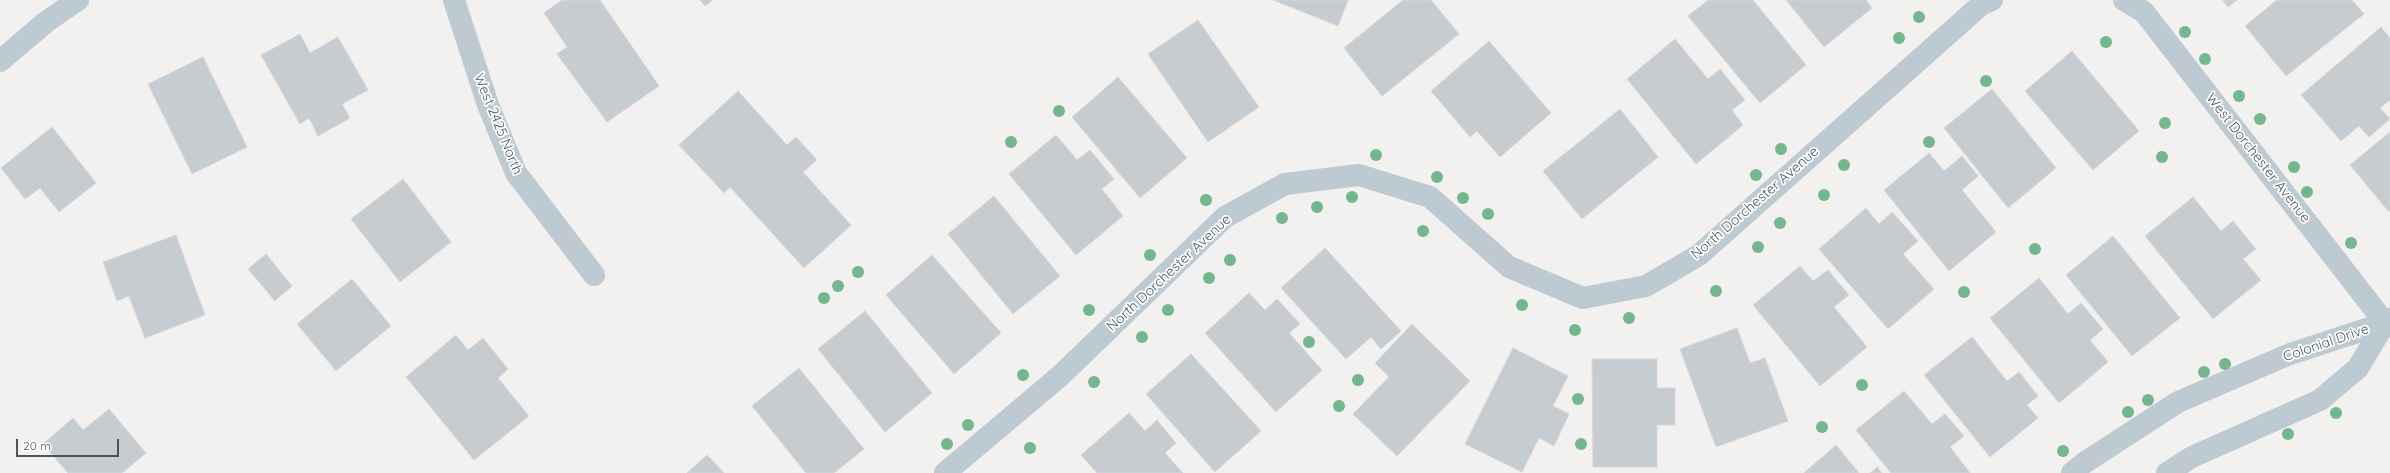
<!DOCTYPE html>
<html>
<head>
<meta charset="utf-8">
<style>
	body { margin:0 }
	#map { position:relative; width:2390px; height:473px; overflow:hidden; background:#f3f0f0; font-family:Quicksand,sans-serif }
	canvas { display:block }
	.scale { position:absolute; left:16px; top:439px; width:103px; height:18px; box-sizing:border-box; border:2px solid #465760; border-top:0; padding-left:5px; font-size:12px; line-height:14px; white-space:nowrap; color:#465760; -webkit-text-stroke:3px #fff; paint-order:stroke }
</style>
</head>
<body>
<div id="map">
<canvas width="2390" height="473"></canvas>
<div class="scale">20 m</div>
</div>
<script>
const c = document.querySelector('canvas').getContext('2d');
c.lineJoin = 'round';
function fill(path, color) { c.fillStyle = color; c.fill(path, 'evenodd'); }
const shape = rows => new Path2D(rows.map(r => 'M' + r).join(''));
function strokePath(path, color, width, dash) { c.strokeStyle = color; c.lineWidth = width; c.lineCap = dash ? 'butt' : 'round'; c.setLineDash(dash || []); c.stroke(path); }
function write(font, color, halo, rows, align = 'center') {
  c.font = font + ' Quicksand,sans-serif'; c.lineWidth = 3.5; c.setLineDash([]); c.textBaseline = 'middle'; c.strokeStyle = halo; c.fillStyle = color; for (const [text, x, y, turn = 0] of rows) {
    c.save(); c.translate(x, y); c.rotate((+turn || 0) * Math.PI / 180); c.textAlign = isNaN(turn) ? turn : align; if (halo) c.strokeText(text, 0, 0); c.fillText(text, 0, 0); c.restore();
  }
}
const building = shape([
	[562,0,600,0,659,86,607,122,557,54,567,47,544,13,562,0],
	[700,0,713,0,705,6,700,0],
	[1273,0,1348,0,1338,26,1273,0],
	[1403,0,1431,0,1459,34,1382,96,1344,48,1403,0],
	[1708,0,1753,0,1806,65,1760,103,1688,16,1708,0],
	[1786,0,1866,0,1872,8,1824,47,1786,0],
	[2223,0,2237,0,2228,7,2223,0],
	[2277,0,2352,0,2364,14,2286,76,2245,26,2277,0],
	[1198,20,1259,107,1208,142,1148,54,1198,20],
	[2381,27,2390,38,2390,100,2380,108,2390,119,2369,137,2359,126,2341,141,2301,95,2381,27],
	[300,34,310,53,338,37,368,90,342,104,350,118,318,136,309,118,300,124,261,55,300,34],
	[1675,39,1708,79,1720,69,1745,100,1732,110,1743,125,1696,164,1627,79,1675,39],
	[1489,41,1551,113,1500,157,1477,131,1470,137,1431,91,1489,41],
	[2072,51,2139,131,2093,170,2025,91,2072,51],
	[203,57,247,147,192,174,148,84,203,57],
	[1118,77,1187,158,1140,198,1072,117,1118,77],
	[1992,89,2056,168,2008,208,1944,128,1992,89],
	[738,91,787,145,796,137,817,160,803,172,851,225,804,268,730,187,724,193,679,145,738,91],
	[1620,109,1658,157,1582,219,1543,171,1620,109],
	[52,127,96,183,59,212,40,188,25,199,1,168,52,127],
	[2390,132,2390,211,2389,212,2350,165,2390,132],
	[1056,135,1077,160,1090,150,1114,179,1102,189,1123,216,1076,255,1009,174,1056,135],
	[1929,153,1944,171,1962,156,1978,176,1962,190,1996,232,1949,271,1884,190,1929,153],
	[403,179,451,242,400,282,351,219,403,179],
	[994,196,1060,276,1013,314,948,234,994,196],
	[2193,197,2221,231,2233,221,2256,249,2243,259,2261,280,2213,319,2145,236,2193,197],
	[1866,208,1879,224,1892,212,1918,241,1903,254,1934,289,1888,329,1819,249,1866,208],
	[176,235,205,315,145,338,129,296,117,301,103,262,176,235],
	[2113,236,2180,318,2132,356,2066,275,2113,236],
	[1325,248,1401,331,1381,349,1371,337,1346,359,1281,288,1325,248],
	[266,254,292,286,275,301,248,269,266,254],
	[932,255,1001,333,954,374,886,295,932,255],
	[1800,266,1813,281,1828,270,1849,295,1834,307,1867,347,1820,386,1753,305,1800,266],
	[2039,278,2068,314,2081,303,2103,329,2090,340,2108,362,2059,403,1990,318,2039,278],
	[352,279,391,326,336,371,297,324,352,279],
	[1249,293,1265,310,1277,299,1300,324,1289,333,1322,370,1276,412,1205,333,1249,293],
	[865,311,932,393,885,432,818,349,865,311],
	[1412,324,1470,381,1397,456,1353,414,1389,377,1375,363,1412,324],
	[1737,328,1750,363,1765,358,1788,421,1716,447,1680,349,1737,328],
	[456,335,468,350,483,338,508,369,498,378,529,416,474,460,406,377,456,335],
	[1972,337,2007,381,2019,372,2038,396,2027,405,2038,418,1990,457,1924,375,1972,337],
	[1513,348,1568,376,1553,406,1569,414,1554,446,1539,438,1522,472,1465,444,1513,348],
	[1191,354,1261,431,1215,472,1146,394,1191,354],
	[1592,359,1657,359,1657,388,1675,388,1675,425,1657,425,1657,467,1593,467,1592,359],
	[799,368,864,449,834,473,806,473,752,406,799,368],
	[1904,391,1932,424,1945,414,1964,436,1950,447,1970,473,1891,473,1856,430,1904,391],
	[109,409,146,453,122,473,68,473,43,444,73,418,83,430,109,409],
	[1129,413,1145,431,1157,420,1176,443,1165,453,1183,473,1097,473,1081,455,1129,413],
	[1836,445,1859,473,1804,473,1836,445],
	[707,455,724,473,687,473,707,455],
	[1877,467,1882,473,1870,473,1877,467]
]);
fill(building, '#c7ccd0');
strokePath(building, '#d4d7dd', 1);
strokePath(shape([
	[454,0,488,105,516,173,594,275],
	[2124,0,2144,12,2385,323],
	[0,61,46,22,78,0],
	[945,473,1060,376,1225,217,1285,184,1359,175,1430,197,1509,267,1583,298,1646,286,1699,255,1982,4,1992,0],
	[2072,473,2084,463,2178,402,2290,354,2385,323],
	[2167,473,2192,457,2320,400,2358,368,2385,323,2390,319]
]), '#bdcad1', 22);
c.fillStyle = '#74b68d';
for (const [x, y] of [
	[1919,17],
	[2185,32],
	[1899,38],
	[2106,42],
	[2205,59],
	[1986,81],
	[2239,96],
	[1059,111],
	[2260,119],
	[2165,123],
	[1011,142],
	[1929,142],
	[1781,149],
	[1376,155],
	[2162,157],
	[1844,165],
	[2294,167],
	[1756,175],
	[1437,177],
	[2307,192],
	[1824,195],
	[1352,197],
	[1463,198],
	[1206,200],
	[1317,207],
	[1488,214],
	[1282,218],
	[1780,223],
	[1423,231],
	[2351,243],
	[1758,247],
	[2035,249],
	[1150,255],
	[1230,260],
	[858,272],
	[1209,278],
	[838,286],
	[1716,291],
	[1964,292],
	[824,298],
	[1522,305],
	[1089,310],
	[1168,310],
	[1629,318],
	[1575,330],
	[1142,337],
	[1309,342],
	[2225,364],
	[2204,372],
	[1023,375],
	[1358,380],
	[1094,382],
	[1862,385],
	[1578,399],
	[2148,400],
	[1339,406],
	[2128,412],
	[2336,413],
	[968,425],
	[1822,427],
	[2288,434],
	[947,444],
	[1581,444],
	[1030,448],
	[2063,451]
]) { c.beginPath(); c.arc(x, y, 6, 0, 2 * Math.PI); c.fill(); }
write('14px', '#465760', '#fff', [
	["West 2425 North",498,124,68],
	["West Dorchester Avenue",2258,158,52],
	["North Dorchester Avenue",1755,203,-41],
	["North Dorchester Avenue",1169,273,-43],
	["Colonial Drive",2326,343,-19]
]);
</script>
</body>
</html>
